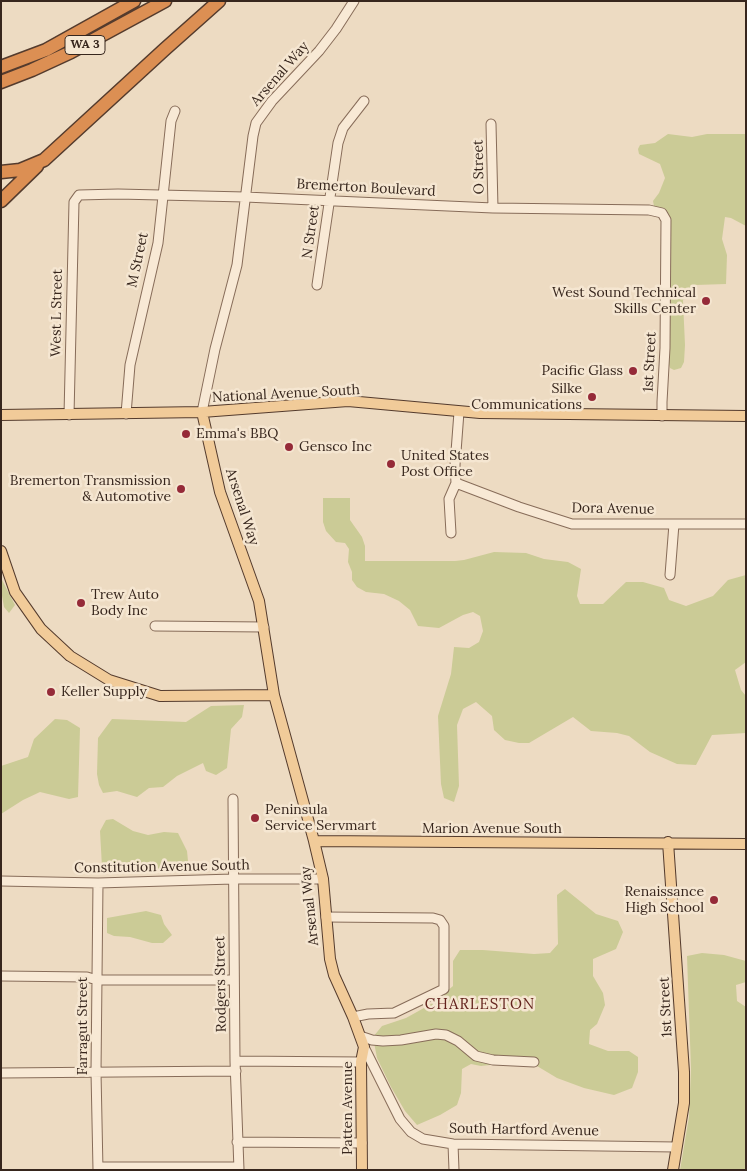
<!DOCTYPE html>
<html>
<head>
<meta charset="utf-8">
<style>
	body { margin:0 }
	#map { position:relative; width:747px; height:1171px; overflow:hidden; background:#eddbc2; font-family:Lora,serif }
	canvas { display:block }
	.frame { position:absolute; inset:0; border:2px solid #37261d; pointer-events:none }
</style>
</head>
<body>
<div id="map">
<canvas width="747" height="1171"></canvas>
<div class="frame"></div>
</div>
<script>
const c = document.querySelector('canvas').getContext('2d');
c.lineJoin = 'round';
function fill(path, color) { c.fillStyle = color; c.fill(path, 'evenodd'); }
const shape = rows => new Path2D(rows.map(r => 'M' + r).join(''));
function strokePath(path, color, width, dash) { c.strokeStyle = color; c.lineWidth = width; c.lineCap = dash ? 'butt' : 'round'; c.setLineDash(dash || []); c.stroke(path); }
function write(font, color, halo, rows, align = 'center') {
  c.font = font + ' Lora,serif'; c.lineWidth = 5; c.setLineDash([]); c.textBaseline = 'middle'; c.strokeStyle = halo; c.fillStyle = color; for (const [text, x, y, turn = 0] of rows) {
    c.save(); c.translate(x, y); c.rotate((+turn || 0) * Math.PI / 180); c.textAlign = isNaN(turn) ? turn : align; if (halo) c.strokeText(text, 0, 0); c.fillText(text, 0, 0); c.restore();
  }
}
fill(shape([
	[668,134,692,137,707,134,746,134,746,226,731,218,725,217,722,239,727,255,726,284,695,285,684,294,683,301,685,345,684,362,681,368,674,370,670,368,668,360,663,211,654,206,653,201,659,193,665,178,660,164,639,154,638,149,640,145,655,143],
	[323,498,350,498,350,520,362,537,365,546,365,561,455,561,464,560,494,552,526,553,544,559,568,562,581,569,577,596,580,604,603,604,626,582,643,582,664,588,669,600,686,606,713,596,728,580,746,575,746,662,735,670,741,690,746,696,746,733,712,735,696,765,677,764,650,752,629,736,617,733,591,731,573,717,529,743,519,743,505,740,494,730,492,716,476,702,463,709,457,725,459,786,454,802,444,798,441,784,438,716,451,674,454,647,469,648,479,642,483,631,480,616,473,612,463,615,439,628,418,626,410,610,399,601,384,594,366,592,357,587,352,580,352,572,348,562,349,549,345,543,336,542,326,531,323,522],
	[1,578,15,605,9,613,4,607,1,590],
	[244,705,242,717,231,729,227,768,216,775,206,771,203,763,177,776,163,787,149,788,137,797,117,791,103,793,99,785,97,774,98,738,112,719,186,722,211,706],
	[55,719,67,720,80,728,78,797,69,799,40,792,23,800,1,814,1,766,28,757,34,739],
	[113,819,133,831,148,835,164,832,178,833,187,851,188,861,186,868,177,871,121,873,102,867,100,831,106,820],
	[565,889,596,914,618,921,623,932,616,949,593,959,593,976,603,993,605,1005,597,1024,590,1030,589,1044,608,1051,629,1051,638,1057,638,1072,632,1088,614,1095,584,1088,557,1078,522,1057,507,1063,481,1066,471,1064,462,1069,461,1093,457,1105,440,1115,417,1125,405,1111,391,1087,377,1058,373,1037,382,1026,406,1018,433,1003,453,986,453,961,460,950,483,950,534,954,550,953,558,944,557,895],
	[146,911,161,915,164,924,172,935,163,943,152,943,130,937,114,936,107,933,107,918],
	[702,953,724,955,746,961,746,982,736,985,737,1001,746,1007,746,1170,680,1170,689,1117,691,1069,687,956]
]), '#cbcb96');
const minor = shape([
	[491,124,493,208],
	[317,285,338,143,343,128,364,101],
	[202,412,215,349,237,265,253,136,256,123,272,101,319,51,336,29,354,1],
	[126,414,130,365,158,243,171,121,175,111],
	[69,415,74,202,79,195,118,194,245,197,493,208,649,210,662,213,666,220,665,348,662,402,662,416],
	[456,483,519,507,572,524,746,524],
	[451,533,449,499,456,483,455,465,459,412],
	[670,575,674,524],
	[155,626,264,627],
	[233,799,235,1061,239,1170],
	[1,881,98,883,233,879,323,879],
	[326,917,433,918,440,920,444,926,444,989,394,1013,368,1014,353,1017],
	[1,976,87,977,97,980,234,980],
	[360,1036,372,1040,383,1041,401,1040,436,1034,446,1035,458,1041,476,1056,493,1060,534,1062],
	[364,1047,400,1119,411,1132,423,1139,453,1144,676,1147],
	[235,1061,361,1062],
	[1,1073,236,1071],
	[237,1142,362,1143],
	[453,1144,454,1170],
	[98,1167,239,1167],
	[98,1170,96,1072,98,883]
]);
const major = shape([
	[202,412,220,492,259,601,274,695,314,841,323,879,330,959,334,975,353,1017,364,1047,361,1062,362,1170],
	[1,415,202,412,348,401,480,413,746,416],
	[1,551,15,592,41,629,70,656,109,680,160,696,274,695],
	[314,841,746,844],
	[668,842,684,1072,684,1103,673,1170]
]);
const highway = shape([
	[1,67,46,50,134,1],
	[1,82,32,70,71,52,165,1],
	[1,172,20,170,44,160,165,49,219,1],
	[1,201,37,166]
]);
strokePath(minor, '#876c59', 11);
strokePath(major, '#543b2d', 12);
strokePath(highway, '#543b2d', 15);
strokePath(minor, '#f8e9d5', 9);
strokePath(major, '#f1cb99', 10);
strokePath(highway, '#dc8f53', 12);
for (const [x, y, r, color] of [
	[706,301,5,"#952a38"],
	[633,371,5,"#952a38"],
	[592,397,5,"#952a38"],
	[186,434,5,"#952a38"],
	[289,447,5,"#952a38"],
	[391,464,5,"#952a38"],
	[181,489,5,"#952a38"],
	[81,603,5,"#952a38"],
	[51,692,5,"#952a38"],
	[255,818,5,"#952a38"],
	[714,900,5,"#952a38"]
]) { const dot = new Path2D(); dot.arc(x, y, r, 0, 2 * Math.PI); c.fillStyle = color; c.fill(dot); strokePath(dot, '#f5e6d1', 2); }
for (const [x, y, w] of [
	[85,45,40]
]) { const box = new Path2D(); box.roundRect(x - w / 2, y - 9.5, w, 19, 4); c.fillStyle = '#f5e6d1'; c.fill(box); strokePath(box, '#37261d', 1); }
write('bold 12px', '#37261d', null, [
	["WA 3",85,45]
]);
write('14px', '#37261d', '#f5e6d1', [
	["Arsenal Way",280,74,-49],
	["O Street",479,167,-91],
	["Bremerton Boulevard",366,188,3],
	["N Street",311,232,-82],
	["M Street",138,260,-78],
	["West L Street",57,313,-89],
	["1st Street",650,362,-87],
	["National Avenue South",286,394,-3],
	["Arsenal Way",242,507,72],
	["Dora Avenue",613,509,1],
	["Marion Avenue South",492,829],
	["Constitution Avenue South",162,867,-1],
	["Arsenal Way",310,906,-96],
	["Rodgers Street",221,984,-91],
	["1st Street",666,1007,-93],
	["Farragut Street",83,1026,-90],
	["Patten Avenue",348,1108,-90],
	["South Hartford Avenue",524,1130,1]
]);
write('14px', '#37261d', '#f5e6d1', [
	["West Sound Technical",696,293,"right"],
	["Skills Center",696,309,"right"],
	["Pacific Glass",623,371,"right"],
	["Silke",582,389,"right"],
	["Communications",582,405,"right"],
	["Emma's BBQ",196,434],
	["Gensco Inc",299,447],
	["United States",401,456],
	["Post Office",401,472],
	["Bremerton Transmission",171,481,"right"],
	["& Automotive",171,497,"right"],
	["Trew Auto",91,595],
	["Body Inc",91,611],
	["Keller Supply",61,692],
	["Peninsula",265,810],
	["Service Servmart",265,826],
	["Renaissance",704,892,"right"],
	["High School",704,908,"right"]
], 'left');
c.letterSpacing = '1px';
write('15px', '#63231d', '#f5e6d1', [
	["CHARLESTON",480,1005]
]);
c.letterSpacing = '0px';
</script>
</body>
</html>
